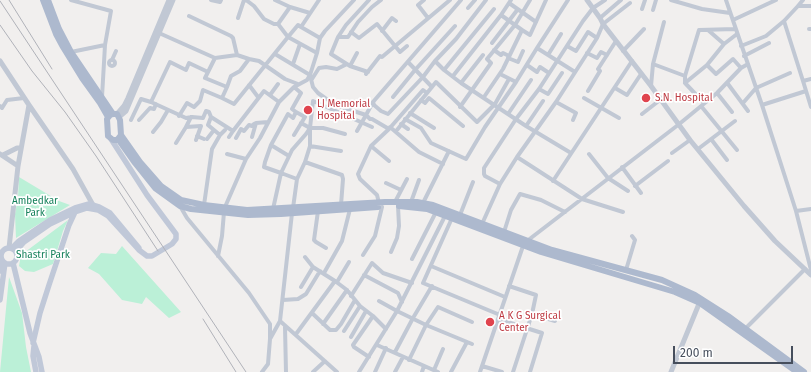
<!DOCTYPE html>
<html>
<head>
<meta charset="utf-8">
<style>
	body { margin:0 }
	#map { position:relative; width:811px; height:372px; overflow:hidden; background:#f1efee; font-family:"Fira Sans",sans-serif }
	canvas { display:block }
	.scale { position:absolute; left:673px; top:346px; width:120px; height:18px; box-sizing:border-box; border:2px solid #464e5c; border-top:0; padding-left:5px; font-size:12px; line-height:14px; white-space:nowrap; color:#464e5c; -webkit-text-stroke:3px #fff; paint-order:stroke }
</style>
</head>
<body>
<div id="map">
<canvas width="811" height="372"></canvas>
<div class="scale">200 m</div>
</div>
<script>
const c = document.querySelector('canvas').getContext('2d');
c.lineJoin = 'round';
function fill(path, color) { c.fillStyle = color; c.fill(path, 'evenodd'); }
const shape = rows => new Path2D(rows.map(r => 'M' + r).join(''));
function strokePath(path, color, width, dash) { c.strokeStyle = color; c.lineWidth = width; c.lineCap = dash ? 'butt' : 'round'; c.setLineDash(dash || []); c.stroke(path); }
function write(font, color, halo, rows, align = 'center') {
  c.font = font + ' "Fira Sans",sans-serif'; c.lineWidth = 3.5; c.setLineDash([]); c.textBaseline = 'middle'; c.strokeStyle = halo; c.fillStyle = color; for (const [text, x, y, turn = 0] of rows) {
    c.save(); c.translate(x, y); c.rotate((+turn || 0) * Math.PI / 180); c.textAlign = isNaN(turn) ? turn : align; if (halo) c.strokeText(text, 0, 0); c.fillText(text, 0, 0); c.restore();
  }
}
fill(shape([
	[19,177,59,201,70,205,16,238,15,214,18,198],
	[68,220,63,231,53,264,34,272,25,271,19,266,21,255],
	[122,246,181,312,169,318,146,297,142,304,122,300,99,274,88,268,101,253,116,254],
	[9,277,22,313,26,347,31,372,0,372]
]), '#bbf0d7');
strokePath(shape([
	[71,0,111,11,105,45],
	[211,0,220,2,221,0],
	[246,0,254,6,264,19,274,24,278,24,290,7,310,13],
	[275,0,290,7],
	[424,0,418,5,428,18],
	[671,0,702,9,730,13],
	[726,0,762,105,796,211,811,270],
	[509,3,536,22],
	[798,6,811,6],
	[468,8,475,0],
	[642,9,645,0],
	[653,10,656,0],
	[501,15,522,30],
	[189,16,231,36,233,38,237,55],
	[238,18,244,0],
	[600,18,621,0],
	[733,20,776,0],
	[784,21,803,81],
	[301,27,320,38],
	[809,29,811,29],
	[708,30,724,44],
	[382,31,392,18,396,21],
	[351,32,359,38,377,24,400,52,407,46],
	[159,33,215,58,205,78,227,87,222,98,234,104,288,37,278,24],
	[338,37,348,37,358,22,372,7,381,0],
	[492,43,518,9],
	[567,46,576,51,588,32,597,38],
	[741,46,766,36,784,21,798,6,803,0],
	[537,48,575,72],
	[494,50,501,55,503,53,509,56],
	[623,51,644,29],
	[71,52,105,45,102,97],
	[317,53,320,38,325,31,354,0],
	[357,53,350,66,331,54,338,37,346,25,369,0],
	[587,53,597,58,601,52,607,55],
	[275,54,310,75,313,87,318,93,325,98,341,107,366,115,373,102,461,0],
	[548,55,561,34],
	[744,56,769,43],
	[215,58,237,55,249,59],
	[508,58,518,62,523,51],
	[112,60,116,51],
	'109 63a3 3 0 1 1 6 0a3 3 0 1 1-6 0Z',
	[435,61,444,70,461,83,526,126,543,101],
	[408,62,432,87],
	[293,64,300,44],
	[653,64,685,76],
	[527,65,537,72,540,67,549,73],
	[707,65,716,74,733,59,741,68],
	[350,66,368,72],
	[444,70,494,9],
	[208,72,189,63,186,70,170,62,151,102,186,118,192,117,203,118,206,111,209,112,211,117,233,131,264,91,279,102],
	[366,74,380,56,382,57,450,0],
	[500,74,516,82],
	[453,76,501,15,511,0],
	[312,79,319,68,326,67,337,69,347,64],
	[811,79,803,81,811,107],
	[461,83,483,55],
	[685,83,685,76,699,30,735,29],
	[728,84,748,111],
	[249,85,258,97],
	[651,86,653,64,664,22],
	[227,87,231,76,240,71,249,59,259,61,285,79,298,84],
	[615,88,627,95,641,74],
	[539,89,548,94,562,73],
	[588,91,600,71,598,69,616,41],
	[717,93,732,112],
	[270,95,278,84],
	[393,97,415,70,455,26],
	[484,97,503,69,522,30,530,35,546,0],
	[584,98,619,118],
	[421,100,425,103,429,98,463,126],
	[373,102,374,105,381,111,388,114,423,77,435,61,456,39,486,0],
	[556,102,576,113,573,120],
	[704,103,685,83,707,65,724,44,737,34],
	[743,103,756,88,790,73],
	[762,105,806,91],
	[0,106,2,108,7,100,24,98],
	[701,106,737,150],
	[460,107,491,63,487,59,515,25,530,0],
	[410,113,434,128],
	[508,114,531,80],
	[642,114,660,100],
	[179,116,187,103,194,107,200,101,203,90,222,98],
	[191,117,186,127,201,126,196,140],
	[211,117,208,125,220,135,225,130],
	[405,119,421,128,431,143,466,159,485,127,516,82,537,48,568,0],
	[131,120,141,99,151,102],
	[139,120,150,108,154,109,156,104],
	[401,124,408,129],
	[526,126,571,153],
	[390,127,419,152,443,164],
	[310,128,323,128,345,134],
	[397,130,436,82,477,122,495,104,509,79],
	[357,131,366,115,370,119,372,119,389,129],
	[153,132,161,122,168,110],
	[294,135,305,117,296,112],
	[197,136,204,139],
	[229,137,233,131],
	[252,137,256,123,268,122],
	[236,138,241,129,244,131,249,125,252,126,254,124,256,123],
	[207,139,214,130],
	[711,139,727,160],
	[176,143,186,127],
	[271,145,289,156],
	[310,146,341,151],
	[371,146,389,161],
	[698,149,735,121],
	[672,153,690,140],
	[227,154,246,159],
	[589,154,608,178,628,191],
	[517,157,582,199,623,212],
	[305,162,342,175,343,179,341,205],
	[622,167,641,193],
	[297,179,281,173,292,150,306,134,310,128,301,123],
	[553,181,632,61],
	[386,183,401,190],
	[500,184,485,176,484,174,484,168,516,119,539,89,583,21,593,8,605,0],
	[635,186,668,161],
	[395,202,407,179],
	[411,202,419,180],
	[379,203,377,195,360,179,358,174,371,146,389,129,423,90,427,93],
	[423,203,449,151],
	[204,205,212,149,220,135],
	[180,206,187,218,249,293,270,324,270,339,268,364,262,372],
	[225,207,246,159,260,138,279,102,294,87,307,80,310,75,317,53,288,37,298,25,301,27,319,0],
	[293,208,297,179,305,162,310,146,310,128,313,101,372,127],
	[273,209,281,173,264,167,265,162,271,145,288,114,293,118,296,112,292,109,301,93,294,87],
	[318,211,314,240,316,242,326,248],
	[796,211,811,209],
	[292,213,280,321,337,372],
	[460,215,473,182],
	[445,216,397,311,426,325,472,344],
	[452,218,423,283,500,315],
	[482,224,500,184,517,157,556,102,597,38,603,24,630,3],
	[504,232,511,210,520,194,541,200,565,212],
	[391,252,397,238,399,226,398,206],
	[363,255,375,236,382,207],
	[218,256,222,236,224,212],
	[305,257,313,267,335,281],
	[412,259,436,212],
	[431,266,505,297],
	[626,270,635,240,632,236],
	[324,273,342,241,350,209],
	[364,275,398,293,402,302],
	[337,282,349,262],
	[509,286,536,295,532,314,555,321],
	[301,287,313,267],
	[351,296,372,263,383,273,412,283],
	[283,300,298,299,306,294,320,271],
	[312,313,330,330,336,330,341,324,355,300],
	[498,319,542,333,530,372],
	[323,324,347,290],
	[285,327,286,372],
	[745,329,805,269],
	[344,331,360,306],
	[296,334,335,281,347,290,360,306,373,316,386,329],
	[351,337,366,311],
	[270,339,280,321],
	[377,345,438,372],
	[395,352,413,318,432,286],
	[369,357,354,347,353,345,373,316],
	[409,360,426,325,438,307,472,322],
	[482,366,502,372],
	[434,370,443,349],
	[313,372,325,361],
	[359,372,397,311,379,301],
	[375,372,386,348],
	[395,372,403,357],
	[422,372,424,366],
	[451,372,467,342],
	[480,372,523,246,527,241,678,125,717,93,741,68,748,64],
	[513,372,532,314]
]), '#c1c8d4', 4);
strokePath(shape([
	[587,0,600,18,603,24,651,86,690,140,744,206,775,241,811,275],
	[0,61,29,105,73,169,93,205],
	[117,114,124,106,128,98,169,0],
	[119,117,126,111,173,0],
	[0,154,18,166],
	[3,155,17,148,21,148],
	[9,248,18,166,29,105],
	[671,372,701,299]
]), '#c1c8d4', 5);
strokePath(shape([
	[111,139,147,195,176,234,176,239,172,244,152,256,147,256,139,250],
	'1 256a8 8 0 1 1 16 0a8 8 0 1 1-16 0Z',
	[12,248,19,241,50,220,75,208,89,204,99,207,110,213,139,248,139,250,108,216,98,210,87,208,75,212,50,224,24,242,16,251],
	[13,263,30,333,39,357,42,372],
	[0,271,1,258],
	[0,300,5,263],
	[33,343,40,313,49,285,69,225,75,212],
	[34,346,33,356,36,372]
]), '#c0c8d8', 5.5);
strokePath(shape([
	[43,0,56,34,63,47,82,78,100,103,108,117],
	[48,0,59,29,71,52,113,114],
	[111,114,117,114,120,120,121,135,117,140,113,140,108,136,107,119,111,114],
	[121,135,140,162,161,186,181,200,204,205,247,210,385,202,417,202,433,205,552,250,662,280,695,295,728,316,804,372],
	[118,139,135,163,155,188,180,206,191,209,248,215,281,214,378,207],
	[399,206,427,209,541,252,675,292,700,303,797,372]
]), '#adb9ce', 6);
strokePath(shape([
	[9,0,52,69],
	[0,1,246,372],
	[0,25,32,71,65,112,96,156,158,251],
	[203,319,236,372]
]), '#b0b2b9', 1);
for (const [x, y, r, color] of [
	[646,98,5,"#e0444e"],
	[308,110,5,"#e0444e"],
	[490,322,5,"#e0444e"]
]) { const dot = new Path2D(); dot.arc(x, y, r, 0, 2 * Math.PI); c.fillStyle = color; c.fill(dot); strokePath(dot, '#fff', 1.5); }
write('10px', '#be3a42', '#fff', [
	["S.N. Hospital",655,98],
	["LJ Memorial",317,104],
	["Hospital",317,116],
	["A K G Surgical",499,316],
	["Center",499,328]
], 'left');
write('10px', '#14805a', '#fff', [
	["Ambedkar",35,201],
	["Park",35,213],
	["Shastri Park",43,255]
]);
</script>
</body>
</html>
